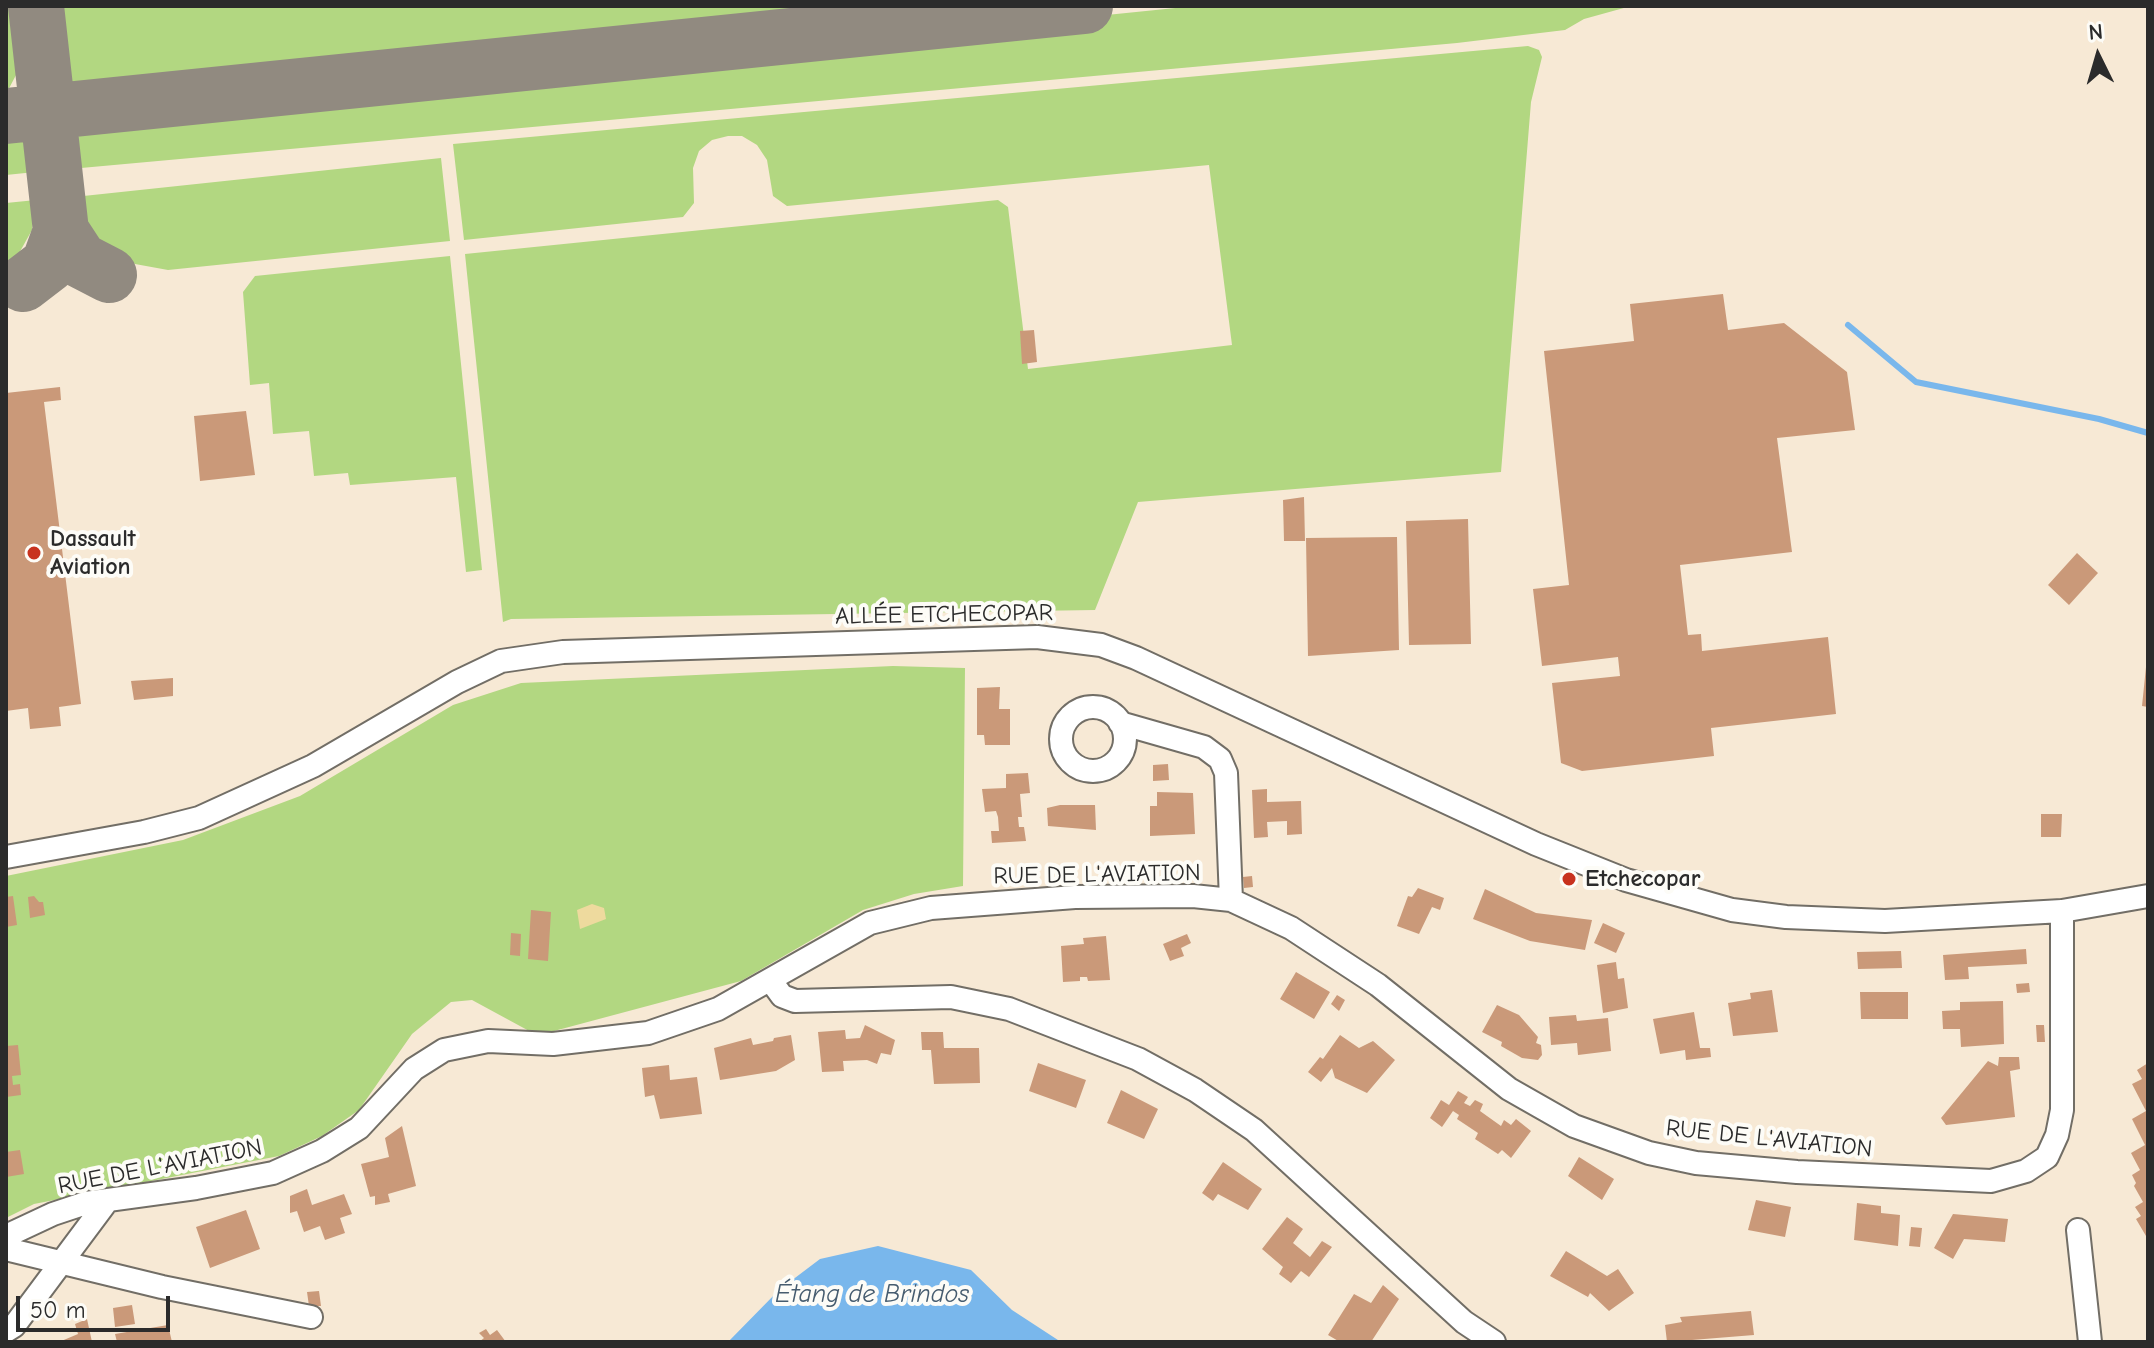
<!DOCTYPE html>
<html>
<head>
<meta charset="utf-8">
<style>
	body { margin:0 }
	#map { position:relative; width:2154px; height:1348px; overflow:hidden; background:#f7e9d5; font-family:"Comic Neue",sans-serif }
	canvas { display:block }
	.frame { position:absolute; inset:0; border:8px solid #2b2b2b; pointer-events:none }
	.north { position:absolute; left:2058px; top:16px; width:80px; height:80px; -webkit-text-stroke:6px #fdfcf7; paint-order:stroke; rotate:355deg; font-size:22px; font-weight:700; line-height:32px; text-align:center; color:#2b2b2b }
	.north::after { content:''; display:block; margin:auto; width:28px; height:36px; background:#2b2b2b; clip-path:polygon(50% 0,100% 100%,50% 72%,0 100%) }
	.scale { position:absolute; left:16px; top:1296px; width:154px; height:36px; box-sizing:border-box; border:4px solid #2b2b2b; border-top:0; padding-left:10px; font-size:24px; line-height:28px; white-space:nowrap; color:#2b2b2b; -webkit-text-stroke:6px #fdfcf7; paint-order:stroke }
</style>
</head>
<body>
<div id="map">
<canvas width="2154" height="1348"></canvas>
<div class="frame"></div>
<div class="north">N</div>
<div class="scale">50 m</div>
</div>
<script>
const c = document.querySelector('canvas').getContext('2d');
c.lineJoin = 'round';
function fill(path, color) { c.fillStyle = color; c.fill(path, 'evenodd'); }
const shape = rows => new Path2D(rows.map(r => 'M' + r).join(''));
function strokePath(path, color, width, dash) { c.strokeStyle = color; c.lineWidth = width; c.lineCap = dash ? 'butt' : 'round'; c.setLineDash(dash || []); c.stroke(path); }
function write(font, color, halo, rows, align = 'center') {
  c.font = font + ' "Comic Neue",sans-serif'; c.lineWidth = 8; c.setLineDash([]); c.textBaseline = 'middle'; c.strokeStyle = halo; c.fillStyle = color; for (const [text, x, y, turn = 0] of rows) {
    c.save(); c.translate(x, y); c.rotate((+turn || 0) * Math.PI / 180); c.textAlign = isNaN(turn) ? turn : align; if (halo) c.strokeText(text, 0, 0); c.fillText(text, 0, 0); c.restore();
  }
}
fill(shape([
	[6,6,19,6,25,58,6,94],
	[52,6,974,6,88,95,73,94,64,85,59,72],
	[1195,6,1631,6,1584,19,1565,30,1457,43,70,169,65,121],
	[1528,46,1539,50,1542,57,1531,102,1501,472,1138,502,1095,610,511,619,503,622,465,254,998,200,1008,207,1028,369,1232,345,1209,165,787,206,773,196,767,160,757,145,742,136,728,136,712,140,699,151,693,168,694,203,683,217,464,240,453,144],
	[30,124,35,172,6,175,6,127],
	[441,158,450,241,168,270,135,264,107,248,88,229,74,197],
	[36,200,32,230,18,255,6,265,6,203],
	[450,256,482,570,466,572,456,477,350,485,348,473,314,476,309,431,273,434,269,383,250,385,243,292,255,276],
	[893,666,965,668,963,886,914,894,863,910,741,981,554,1031,531,1032,472,1000,451,1002,412,1034,359,1110,322,1136,279,1156,34,1204,6,1218,6,876,183,840,300,796,453,705,521,683]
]), '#b2d781');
fill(shape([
	[592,904,604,908,606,919,580,929,577,910]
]), '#eeda9e');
fill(shape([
	[878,1246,971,1270,1012,1310,1061,1342,728,1342,779,1290,820,1259]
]), '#79b7ec');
strokePath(shape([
	[1848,325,1916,382,2099,419,2148,433]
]), '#79b7ec', 6);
strokePath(shape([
	[6,116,1085,6],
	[61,231,80,260,109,275],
	[23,284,49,264,61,231,36,6]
]), '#918a80', 56);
fill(shape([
	[1723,294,1728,330,1784,323,1847,372,1855,430,1777,438,1792,552,1680,565,1688,635,1701,634,1702,651,1828,637,1836,714,1711,728,1714,756,1582,771,1561,763,1552,683,1620,676,1618,657,1542,666,1533,589,1569,585,1544,351,1634,341,1630,304],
	[1034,330,1037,362,1022,364,1020,331],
	[60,387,61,400,44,402,81,704,59,707,61,726,30,729,28,708,6,711,6,393],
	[246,411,255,475,200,481,194,416],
	[1304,497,1305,541,1284,541,1283,500],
	[1468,519,1471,644,1409,645,1406,521],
	[1397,537,1399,650,1308,656,1306,538],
	[2077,553,2098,573,2069,605,2048,585],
	[2146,667,2148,667,2148,707,2142,706],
	[173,678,173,696,134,700,131,681],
	[1000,687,999,709,1010,709,1010,745,985,745,984,735,977,735,977,688],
	[1168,764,1169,780,1153,781,1153,765],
	[1028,773,1030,793,1020,794,1022,817,1018,817,1019,827,1024,827,1026,841,992,843,991,831,999,831,998,817,996,811,985,812,982,789,1006,788,1006,774],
	[1267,789,1267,802,1301,801,1302,834,1287,835,1287,821,1267,822,1268,837,1254,838,1252,790],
	[1157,792,1193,793,1195,834,1150,836,1150,806,1157,806],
	[1060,805,1095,805,1096,830,1048,826,1047,808],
	[2041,814,2062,814,2061,837,2041,837],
	[1252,876,1253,887,1244,888,1243,877],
	[1418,888,1444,898,1440,910,1432,907,1419,934,1397,926,1408,896,1412,897],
	[1485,889,1536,913,1592,920,1585,950,1530,941,1473,919],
	[13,896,17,925,6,927,6,897],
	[34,896,39,902,43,902,45,915,30,918,28,897],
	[531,910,551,912,548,961,528,959],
	[1603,923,1625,933,1616,953,1594,943],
	[511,933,521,934,520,956,510,955],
	[1187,934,1191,943,1181,948,1184,956,1170,961,1163,944],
	[1106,936,1110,980,1088,981,1087,977,1080,977,1080,981,1063,982,1061,946,1084,944,1083,938],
	[2026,949,2027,964,1968,967,1969,979,1945,980,1943,955],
	[1901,951,1902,968,1858,969,1857,952],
	[1616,962,1618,979,1624,978,1628,1008,1603,1013,1597,965],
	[1296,972,1330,992,1314,1019,1280,999],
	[2029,983,2030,992,2017,993,2016,984],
	[1772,990,1778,1032,1733,1036,1728,1003,1751,999,1750,993],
	[1860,992,1908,992,1908,1019,1861,1019],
	[1337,995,1345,1000,1339,1011,1331,1004],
	[2003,1001,2004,1044,1961,1047,1960,1029,1943,1029,1942,1011,1960,1010,1960,1002],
	[1497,1005,1519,1015,1538,1037,1536,1043,1541,1045,1542,1055,1538,1060,1522,1058,1501,1046,1502,1042,1482,1032],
	[1694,1012,1700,1048,1710,1048,1711,1057,1686,1060,1685,1050,1660,1054,1653,1019],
	[1576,1015,1577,1021,1608,1018,1611,1051,1578,1055,1577,1043,1551,1045,1549,1017],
	[865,1025,895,1040,891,1055,881,1053,877,1064,867,1060,843,1061,844,1071,822,1072,818,1032,845,1030,846,1039,860,1038],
	[2036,1025,2044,1025,2045,1042,2037,1042],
	[921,1032,943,1032,944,1048,979,1048,980,1083,934,1084,931,1050,922,1050],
	[791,1035,795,1060,776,1071,720,1080,714,1048,751,1038,753,1045,773,1041,774,1038],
	[1340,1035,1359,1048,1373,1041,1395,1060,1367,1093,1335,1078,1332,1068,1321,1082,1308,1072,1320,1057,1323,1059],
	[18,1045,21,1075,12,1076,13,1085,20,1084,21,1095,6,1097,6,1046],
	[1999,1057,2019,1057,2020,1069,2010,1071,2015,1117,1946,1125,1941,1118,1988,1061,1998,1066],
	[1038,1063,1086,1080,1076,1108,1029,1091],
	[2148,1063,2148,1235,2146,1236,2136,1219,2141,1216,2135,1207,2143,1202,2134,1186,2136,1183,2132,1175,2140,1170,2131,1153,2145,1145,2132,1119,2146,1111,2132,1084,2142,1079,2137,1070],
	[669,1065,670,1080,697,1077,702,1114,660,1119,654,1095,645,1097,642,1068],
	[1121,1090,1158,1109,1144,1139,1107,1123],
	[1458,1091,1468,1097,1464,1103,1470,1106,1475,1100,1483,1104,1480,1111,1501,1126,1504,1120,1511,1125,1516,1119,1531,1131,1511,1158,1502,1150,1498,1154,1475,1139,1478,1133,1457,1119,1459,1115,1453,1111,1442,1127,1430,1118,1441,1100,1449,1105],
	[402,1126,416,1186,388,1194,390,1202,375,1205,375,1196,370,1197,361,1164,389,1157,385,1138],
	[20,1150,24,1174,6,1177,6,1152],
	[1579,1157,1614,1179,1602,1200,1568,1176],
	[1223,1162,1262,1189,1248,1210,1218,1194,1213,1201,1202,1193],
	[307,1189,312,1205,344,1194,352,1214,340,1218,345,1233,325,1240,320,1226,304,1232,297,1211,290,1213,290,1196],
	[1756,1200,1791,1207,1785,1237,1748,1230],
	[1857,1203,1881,1206,1881,1213,1900,1215,1898,1246,1854,1240],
	[246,1210,260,1249,210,1268,196,1227],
	[1953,1214,2008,1219,2005,1242,1964,1239,1953,1259,1934,1248],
	[1287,1217,1303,1229,1293,1243,1310,1257,1322,1241,1332,1247,1309,1277,1301,1271,1291,1283,1279,1274,1283,1267,1262,1249],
	[1911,1227,1922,1228,1920,1247,1909,1246],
	[1566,1251,1607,1276,1618,1269,1634,1293,1609,1311,1590,1293,1588,1297,1550,1276],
	[1383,1285,1399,1299,1371,1342,1340,1342,1328,1335,1354,1294,1371,1303],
	[319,1291,321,1306,309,1306,307,1292],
	[132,1305,135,1324,115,1327,113,1308],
	[1751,1311,1754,1335,1667,1342,1665,1325,1682,1322,1680,1317],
	[87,1319,92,1342,59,1342,78,1334,75,1324],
	[168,1325,172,1342,117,1342,115,1334],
	[486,1329,490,1335,497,1330,506,1342,479,1342,484,1338,479,1333]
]), '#ca9979');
const minor = shape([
	'1061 739a32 32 0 1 1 64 0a32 32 0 1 1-64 0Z',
	[1120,723,1204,747,1220,759,1226,773,1231,900],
	[6,857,144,832,199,818,313,766,457,682,501,661,563,652,1037,637,1101,645,1136,658,1536,844,1626,880,1732,910,1786,917,1885,921,2062,911,2148,896],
	[771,981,782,996,795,1001,951,997,1009,1009,1138,1059,1195,1090,1254,1130,1464,1322,1494,1342],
	[2078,1230,2090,1342],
	[6,1236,53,1214,86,1203,196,1188,273,1173,322,1151,359,1128,414,1069,444,1050,488,1041,553,1044,648,1033,718,1009,870,923,931,908,1075,897,1193,896,1231,900,1291,928,1378,985,1509,1089,1574,1126,1649,1153,1696,1163,1797,1172,1991,1181,2026,1171,2047,1157,2057,1135,2062,1110,2062,911],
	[6,1249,162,1287,311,1317],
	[6,1331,14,1326,108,1200]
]);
strokePath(minor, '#726e66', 26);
strokePath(minor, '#fff', 22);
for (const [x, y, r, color] of [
	[34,553,8,"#c8321e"],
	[1569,879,8,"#c8321e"]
]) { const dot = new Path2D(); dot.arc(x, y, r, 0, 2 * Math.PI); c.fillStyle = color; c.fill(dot); strokePath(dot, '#fdfcf7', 3); }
write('bold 24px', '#2b2b2b', '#fdfcf7', [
	["Dassault",50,539],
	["Aviation",50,567],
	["Etchecopar",1585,879]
], 'left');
write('24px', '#2b2b2b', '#fdfcf7', [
	["ALLÉE ETCHECOPAR",944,615,-1],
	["RUE DE L'AVIATION",1097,875,-1],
	["RUE DE L'AVIATION",1769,1139,6],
	["RUE DE L'AVIATION",160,1167,-11]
]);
write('italic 26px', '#465c6f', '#fdfcf7', [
	["Étang de Brindos",872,1295]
]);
</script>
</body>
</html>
